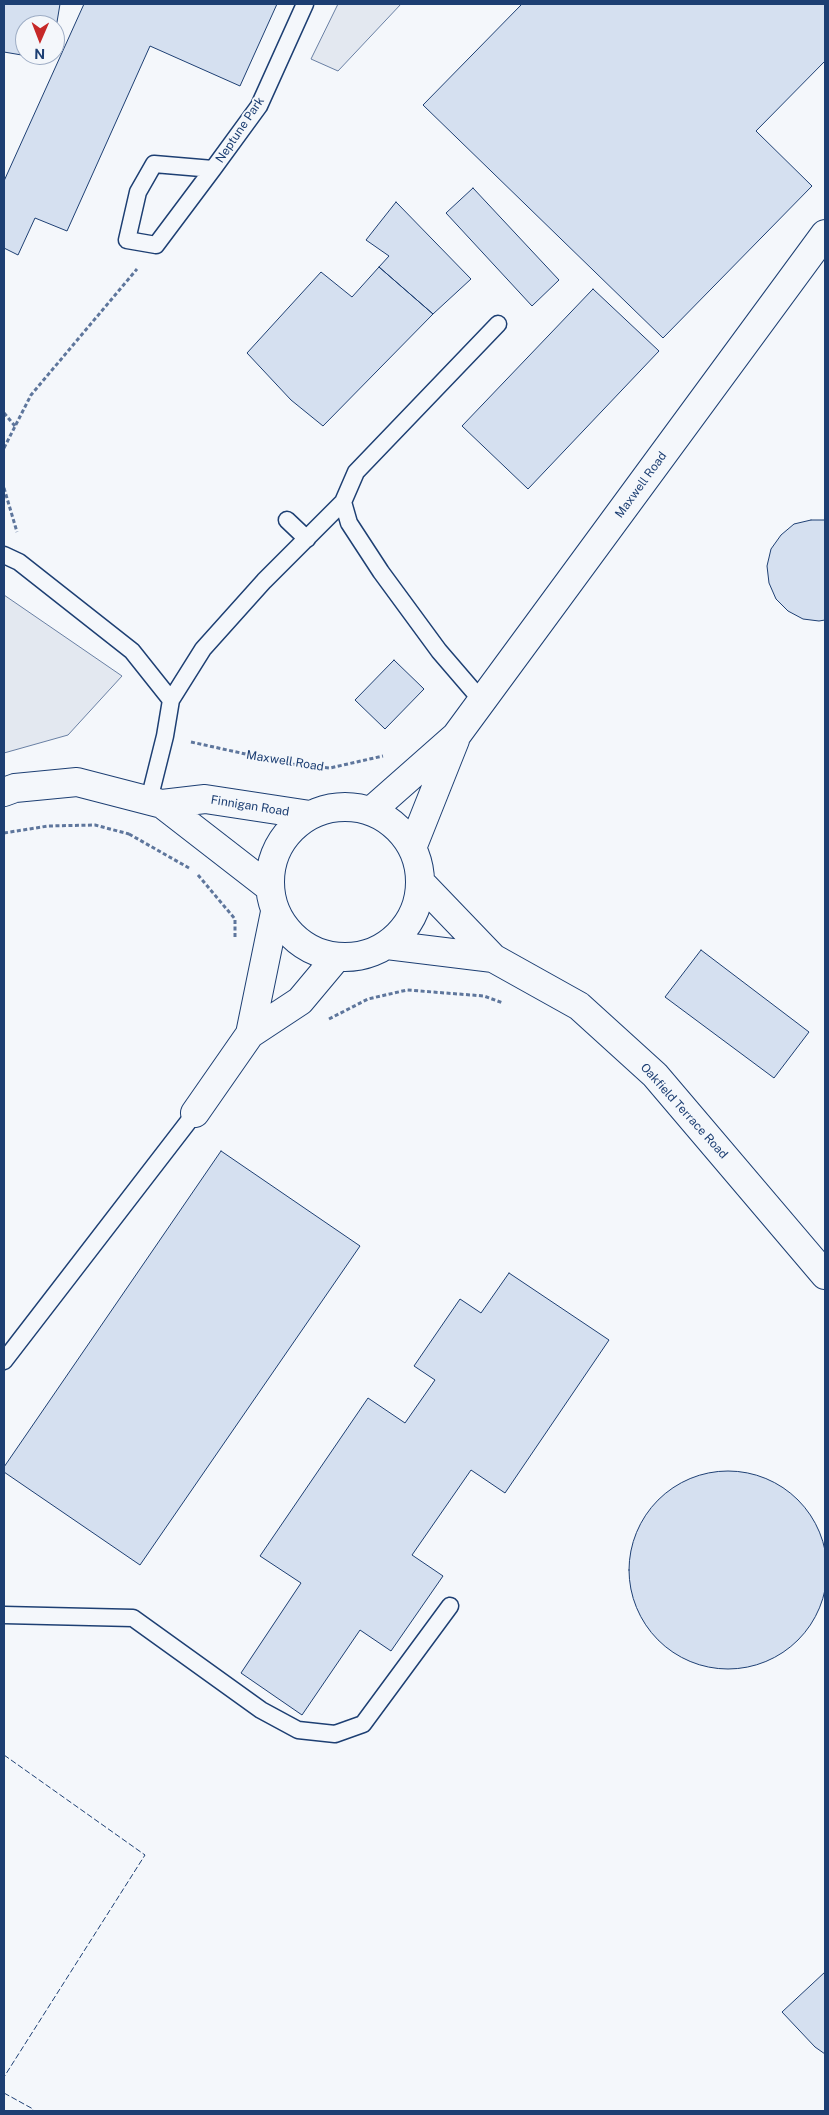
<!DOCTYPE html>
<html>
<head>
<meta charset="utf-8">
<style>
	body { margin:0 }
	#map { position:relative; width:829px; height:2115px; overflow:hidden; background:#f4f7fb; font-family:"Public Sans",sans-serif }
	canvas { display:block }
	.frame { position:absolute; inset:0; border:5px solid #1d3f73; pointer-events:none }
	.north { position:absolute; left:15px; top:15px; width:50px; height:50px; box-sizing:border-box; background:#f4f7fb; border:1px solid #9eadc5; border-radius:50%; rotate:181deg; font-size:14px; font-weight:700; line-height:20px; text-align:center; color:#1d3f73 }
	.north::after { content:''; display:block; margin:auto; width:18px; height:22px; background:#c62828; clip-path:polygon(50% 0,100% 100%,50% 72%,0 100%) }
</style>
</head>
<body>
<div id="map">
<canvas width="829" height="2115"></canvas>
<div class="frame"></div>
<div class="north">N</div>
</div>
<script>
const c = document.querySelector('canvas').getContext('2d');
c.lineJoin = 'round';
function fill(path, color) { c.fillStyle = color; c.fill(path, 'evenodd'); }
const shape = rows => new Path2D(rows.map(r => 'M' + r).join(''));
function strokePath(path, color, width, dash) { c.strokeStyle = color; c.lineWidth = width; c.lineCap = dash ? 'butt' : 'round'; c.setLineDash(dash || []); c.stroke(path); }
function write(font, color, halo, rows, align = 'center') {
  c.font = font + ' "Public Sans",sans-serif'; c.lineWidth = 4; c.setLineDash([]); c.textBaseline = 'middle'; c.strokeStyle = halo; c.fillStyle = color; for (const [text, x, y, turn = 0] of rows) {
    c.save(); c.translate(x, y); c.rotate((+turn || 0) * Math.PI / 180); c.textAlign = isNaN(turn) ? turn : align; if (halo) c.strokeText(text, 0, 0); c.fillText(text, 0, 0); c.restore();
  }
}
const parking = shape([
	[338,4,401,4,338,71,311,59,338,4],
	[4,595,122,676,68,735,4,753,4,595]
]);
fill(parking, '#e3e8f0');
strokePath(parking, '#687fa3', 1);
const building = shape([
	[4,4,60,4,55,34,55,25,25,25,25,55,51,55,51,60,4,52,4,4],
	[84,4,277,4,240,86,150,46,67,231,35,218,18,255,4,248,4,181,84,4],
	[522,4,825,4,825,61,756,131,812,186,663,338,423,105,522,4],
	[473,188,559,280,532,306,446,213,473,188],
	[396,202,471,279,433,314,379,267,389,256,366,240,396,202],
	[379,267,433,314,323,426,291,400,247,353,321,272,352,297,379,267],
	[593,289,659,351,528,489,462,426,593,289],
	[811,520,825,520,825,620,819,621,803,619,788,611,776,599,769,583,767,566,771,549,781,535,794,524,811,520],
	[394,660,424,689,385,729,355,700,394,660],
	[701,950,809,1032,774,1078,665,997,701,950],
	[221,1151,360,1246,140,1565,4,1472,4,1467,221,1151],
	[509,1273,609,1340,505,1493,471,1470,412,1555,443,1576,391,1651,360,1630,302,1715,241,1673,301,1583,260,1556,368,1398,405,1423,435,1380,414,1366,460,1299,481,1313,509,1273],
	'629 1570a99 99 0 1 1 198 0a99 99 0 1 1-198 0Z',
	[825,1972,825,2054,815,2047,782,2012,825,1972]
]);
fill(building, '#d5e0f0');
strokePath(building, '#1d3f73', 1);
const lane = shape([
	[213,169,154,164,138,192,127,240,156,245,213,169,259,106,305,4],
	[287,520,307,539],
	[4,555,19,562,132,651,171,700,165,736,149,800],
	[171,700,203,649,264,581,343,502],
	[482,701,439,651,381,572,349,523,343,502,356,472,498,324],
	[4,1361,195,1113],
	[4,1615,133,1618,261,1710,298,1730,335,1734,363,1724,450,1606]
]);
const street = shape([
	[250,1034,275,912],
	[195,1113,250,1034,300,1001,336,958]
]);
const secondary = shape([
	[4,792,15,788,77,782,162,804,269,887],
	[162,804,205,799,310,815],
	'270 882a75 75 0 1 1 150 0a75 75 0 1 1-150 0Z',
	[371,811,456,736,825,234],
	[412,848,455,740],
	[421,883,493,958,579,1006,655,1075,825,1275],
	[387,945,493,958]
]);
strokePath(lane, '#1d3f73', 19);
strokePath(street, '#1d3f73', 30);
strokePath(secondary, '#1d3f73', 30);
strokePath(shape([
	[4,413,15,426],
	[4,448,31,395,137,269],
	[4,488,17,532],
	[191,742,291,764,330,768,383,756],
	[4,833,48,826,95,825,129,834],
	[129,834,189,868],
	[198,875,235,919,235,938],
	[329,1019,368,999,407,990,484,996,503,1003]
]), '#5e769c', 3, [4, 2.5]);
strokePath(lane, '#f4f7fb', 16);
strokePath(street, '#f4f7fb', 28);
strokePath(secondary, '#f4f7fb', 28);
strokePath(shape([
	[4,1755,145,1855,4,2077],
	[4,2093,33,2109,32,2111]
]), '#1d3f73', 1, [6, 2.5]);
write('12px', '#1d3f73', '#f4f7fb', [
	["Neptune Park",240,130,-56],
	["Maxwell Road",641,485,-54],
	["Maxwell Road",285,761,9],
	["Finnigan Road",250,806,9],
	["Oakfield Terrace Road",684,1111,48]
]);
</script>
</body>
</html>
